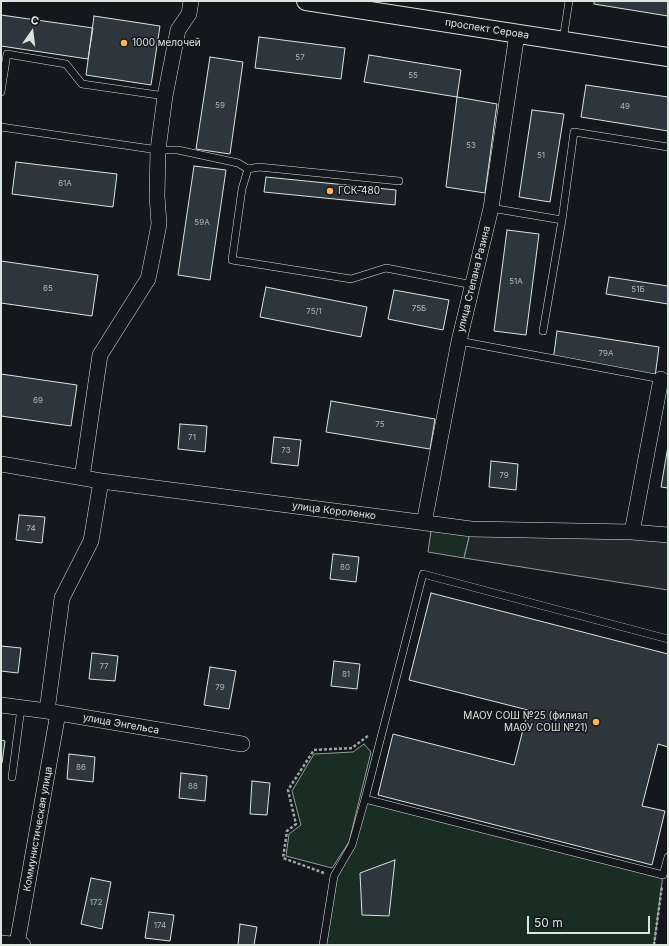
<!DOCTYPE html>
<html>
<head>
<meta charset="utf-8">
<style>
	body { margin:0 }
	#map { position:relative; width:669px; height:946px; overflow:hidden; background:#14181c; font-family:Inter,sans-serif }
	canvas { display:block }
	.frame { position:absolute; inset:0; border:2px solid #d8e6dc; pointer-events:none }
	.north { position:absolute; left:12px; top:12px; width:40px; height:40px; -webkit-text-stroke:3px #14181c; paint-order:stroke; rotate:14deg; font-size:11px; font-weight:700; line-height:16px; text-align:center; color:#d8e6dc }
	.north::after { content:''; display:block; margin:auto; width:14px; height:18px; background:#d8e6dc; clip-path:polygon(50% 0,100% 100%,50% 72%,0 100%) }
	.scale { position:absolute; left:527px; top:916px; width:123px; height:18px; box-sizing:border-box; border:2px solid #d8e6dc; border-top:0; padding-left:5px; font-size:12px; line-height:14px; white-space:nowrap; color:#d8e6dc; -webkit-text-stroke:3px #14181c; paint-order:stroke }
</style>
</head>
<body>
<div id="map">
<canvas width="669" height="946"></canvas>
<div class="frame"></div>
<div class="north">С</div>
<div class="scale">50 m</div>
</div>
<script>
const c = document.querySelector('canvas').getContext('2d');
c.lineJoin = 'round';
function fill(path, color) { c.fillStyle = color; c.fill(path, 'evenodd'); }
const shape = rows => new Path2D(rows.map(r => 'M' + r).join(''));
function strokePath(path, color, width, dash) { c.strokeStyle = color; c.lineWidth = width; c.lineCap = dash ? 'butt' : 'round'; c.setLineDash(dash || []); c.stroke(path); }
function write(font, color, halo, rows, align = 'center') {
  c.font = font + ' Inter,sans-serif'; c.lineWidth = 3; c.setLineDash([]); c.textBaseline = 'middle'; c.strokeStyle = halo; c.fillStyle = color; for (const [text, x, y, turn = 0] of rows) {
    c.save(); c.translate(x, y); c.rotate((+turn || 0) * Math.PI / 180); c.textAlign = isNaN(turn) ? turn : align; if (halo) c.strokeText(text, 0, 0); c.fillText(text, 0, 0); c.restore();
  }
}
const green = shape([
	[432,524,471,529,464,558,428,552,432,524],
	[364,744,371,752,349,842,332,868,286,856,289,834,301,825,292,791,314,754,353,752,364,744],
	[365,799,663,875,654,945,323,945,334,876,352,845,365,799]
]);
fill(green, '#1a2d24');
strokePath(green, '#939e99', 1);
const parking = shape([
	[471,529,668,535,668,590,464,558,471,529]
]);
fill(parking, '#24282b');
strokePath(parking, '#939e99', 1);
const building = shape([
	[594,1,668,1,668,16,594,4,594,1],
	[1,15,93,28,88,59,1,46,1,15],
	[94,16,160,26,151,85,86,75,94,16],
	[259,37,345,48,341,79,255,68,259,37],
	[369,55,461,70,457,97,364,82,369,55],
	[210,57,243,62,230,154,196,149,210,57],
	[586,85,668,97,668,131,581,117,586,85],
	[457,97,497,104,485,193,446,187,457,97],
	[532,110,564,114,550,202,519,197,532,110],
	[16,162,117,174,113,207,12,194,16,162],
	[194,166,226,170,210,280,178,275,194,166],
	[266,177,396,190,395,205,264,192,266,177],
	[507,230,539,234,526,335,494,331,507,230],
	[1,261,98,275,92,316,1,303,1,261],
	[609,277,668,286,668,304,606,294,609,277],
	[266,287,367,307,361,337,260,317,266,287],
	[394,290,449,300,443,330,388,319,394,290],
	[557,331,659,347,655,377,553,361,557,331],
	[1,374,77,385,71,426,1,416,1,374],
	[331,401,435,419,430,449,326,432,331,401],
	[180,424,207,426,205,452,178,449,180,424],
	[274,437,301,440,298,466,271,463,274,437],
	[668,446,668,488,661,487,668,446],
	[491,461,518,464,516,490,489,487,491,461],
	[19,515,45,517,42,543,16,540,19,515],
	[333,554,359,557,356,582,330,579,333,554],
	[431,593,668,654,668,747,658,744,642,806,665,811,652,865,378,795,393,734,514,765,528,710,409,680,431,593],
	[1,646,21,648,18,673,1,671,1,646],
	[92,653,118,656,115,681,89,679,92,653],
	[334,661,360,664,357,689,331,686,334,661],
	[210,667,236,671,229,709,204,705,210,667],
	[1,740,5,741,2,763,1,763,1,740],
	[69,754,95,757,93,782,67,779,69,754],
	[181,773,207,776,205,801,179,798,181,773],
	[252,781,270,783,267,815,250,814,252,781],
	[395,860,389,916,362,915,360,873,395,860],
	[91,878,111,882,102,929,81,924,91,878],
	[149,912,174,915,170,941,145,938,149,912],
	[240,924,257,927,254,945,238,945,240,924]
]);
fill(building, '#2c363c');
strokePath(building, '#d8e6dc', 1);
const service = shape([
	[563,40,569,1],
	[1,92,7,54,66,64,82,84,165,96],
	[1,127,158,150,178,150,238,163,248,169],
	[399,181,259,167,248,169,242,189,232,260,351,279,386,268,473,285],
	[491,208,562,220],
	[543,331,562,220,574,132,668,147],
	[459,341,661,379],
	[668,639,423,574,365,799,663,875,668,857],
	[12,777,21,708],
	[323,945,334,876,352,845,365,799]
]);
const minor = shape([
	[1,464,101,481,404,520,471,529,632,532,668,535],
	[82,478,100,355,148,279,154,250,159,224,157,196,158,150,165,96,178,30,189,14,191,1],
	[424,523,459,341,491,208,517,34],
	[632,532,661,379],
	[1,705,47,711,242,744],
	[47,711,62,598,91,541,101,481],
	[1,943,23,945],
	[17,944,58,713]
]);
const tertiary = shape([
	[306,1,668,57]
]);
strokePath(service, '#d8e6dc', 8);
strokePath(minor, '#d8e6dc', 16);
strokePath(tertiary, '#d8e6dc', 20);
strokePath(shape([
	[324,873,283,858,287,831,296,824,288,790,314,750,352,748,369,735],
	[654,945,662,886]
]), '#9da8a2', 2.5, [3, 2]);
strokePath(service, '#14181c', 7);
strokePath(minor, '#14181c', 15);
strokePath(tertiary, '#14181c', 18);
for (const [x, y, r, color] of [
	[124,43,4,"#ffb74d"],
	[330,191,4,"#ffb74d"],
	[596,722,4,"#ffb74d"]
]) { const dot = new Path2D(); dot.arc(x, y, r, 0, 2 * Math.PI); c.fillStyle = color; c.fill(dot); strokePath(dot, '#14181c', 1.5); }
write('8px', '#adbab4', null, [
	["57",300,58],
	["55",413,76],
	["59",220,106],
	["49",625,107],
	["53",471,146],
	["51",541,156],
	["61А",65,184],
	["59А",202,223],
	["51А",516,282],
	["65",48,289],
	["51Б",638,290],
	["75Б",419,309],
	["75/1",314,312],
	["79А",606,354],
	["69",38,401],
	["75",380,425],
	["71",192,438],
	["73",286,451],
	["79",504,476],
	["74",31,529],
	["80",345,568],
	["77",104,667],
	["81",346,675],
	["79",220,688],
	["86",81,768],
	["88",193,787],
	["172",96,903],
	["174",160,926]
]);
write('10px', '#d8e6dc', '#14181c', [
	["проспект Серова",487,29,9],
	["улица Степана Разина",474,279,-76],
	["улица Короленко",334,511,7],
	["улица Энгельса",121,724,10],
	["Коммунистическая улица",38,829,-80]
]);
write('10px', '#d8e6dc', '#14181c', [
	["1000 мелочей",132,43],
	["ГСК-480",338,191],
	["МАОУ СОШ №25 (филиал",588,716,"right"],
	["МАОУ СОШ №21)",588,728,"right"]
], 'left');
</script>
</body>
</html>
